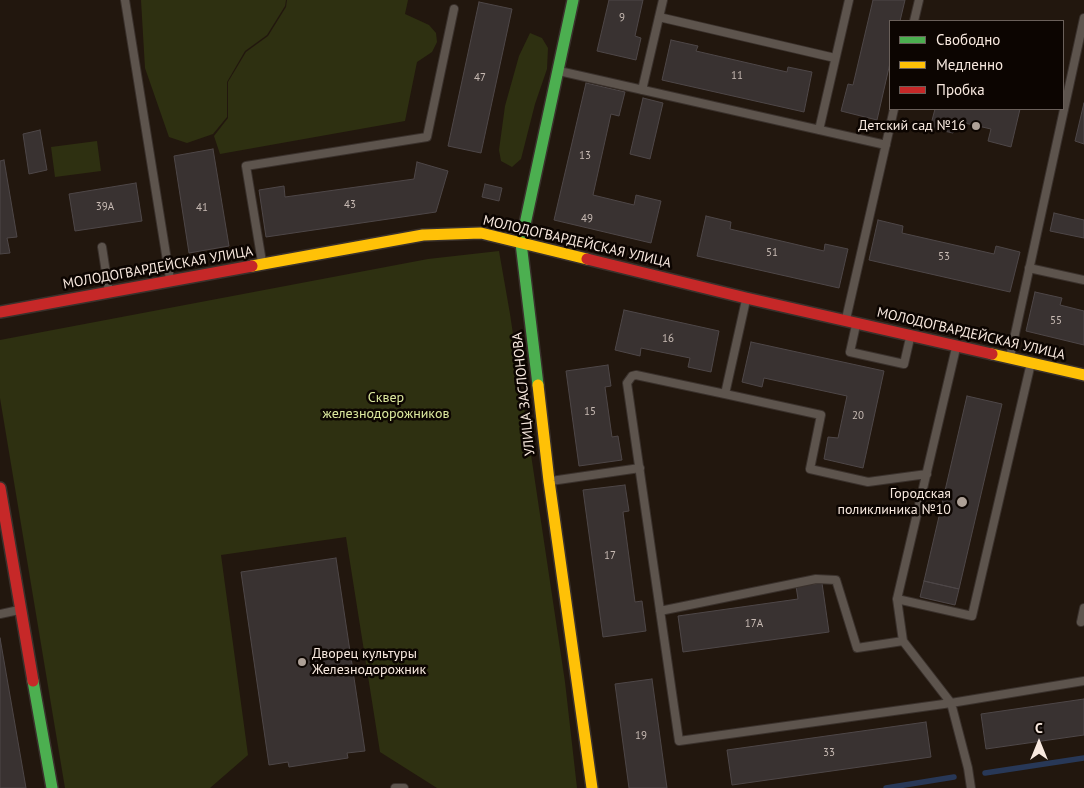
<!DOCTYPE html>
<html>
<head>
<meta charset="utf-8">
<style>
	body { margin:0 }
	#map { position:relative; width:1084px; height:788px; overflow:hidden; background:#22170e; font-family:"PT Sans",sans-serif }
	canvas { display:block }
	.legend { position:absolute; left:889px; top:20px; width:175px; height:90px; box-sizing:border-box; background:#0c0501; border:1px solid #6a605a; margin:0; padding:6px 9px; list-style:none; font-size:15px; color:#f8e9df }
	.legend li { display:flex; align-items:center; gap:10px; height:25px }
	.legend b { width:25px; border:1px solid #6a605a }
	.north { position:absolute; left:1014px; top:718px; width:50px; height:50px; -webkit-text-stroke:4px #0c0501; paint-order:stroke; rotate:0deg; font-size:14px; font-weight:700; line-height:20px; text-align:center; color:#f8e9df }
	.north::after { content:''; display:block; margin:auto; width:18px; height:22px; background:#f8e9df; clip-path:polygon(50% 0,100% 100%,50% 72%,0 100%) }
</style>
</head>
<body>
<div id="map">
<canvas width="1084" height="788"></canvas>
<ul class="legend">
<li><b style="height:6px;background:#4caf50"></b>Свободно</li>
<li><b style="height:6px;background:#ffc107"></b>Медленно</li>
<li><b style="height:6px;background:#c62828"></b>Пробка</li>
</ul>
<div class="north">С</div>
</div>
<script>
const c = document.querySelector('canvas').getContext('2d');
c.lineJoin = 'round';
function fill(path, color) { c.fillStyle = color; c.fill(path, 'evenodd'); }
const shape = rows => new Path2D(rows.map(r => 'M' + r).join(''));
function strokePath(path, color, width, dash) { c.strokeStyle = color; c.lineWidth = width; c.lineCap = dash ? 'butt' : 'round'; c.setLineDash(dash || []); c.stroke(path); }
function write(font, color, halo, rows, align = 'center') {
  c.font = font + ' "PT Sans",sans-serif'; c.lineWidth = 5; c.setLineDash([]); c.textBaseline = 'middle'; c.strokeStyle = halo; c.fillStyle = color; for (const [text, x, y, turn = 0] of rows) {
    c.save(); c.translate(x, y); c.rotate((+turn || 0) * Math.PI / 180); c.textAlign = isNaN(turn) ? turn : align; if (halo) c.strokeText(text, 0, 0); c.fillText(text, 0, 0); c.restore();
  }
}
fill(shape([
	[141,0,286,0,285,6,267,35,245,51,227,82,227,117,213,134,187,143,169,137,145,68],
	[287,0,408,0,405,14,429,25,436,33,437,42,432,52,417,62,405,121,220,154,214,136,228,118,228,82,246,52,268,36,286,7],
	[530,33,542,38,548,48,547,69,535,104,521,159,512,167,501,161,499,150,505,106,519,56],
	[97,141,101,171,55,177,51,147],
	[499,251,510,314,565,682,577,788,437,788,380,752,346,537,221,555,248,755,210,788,65,788,0,398,0,340,428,259]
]), '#2e3011');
strokePath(shape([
	[985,773,1084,758],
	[886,788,954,777]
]), '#283857', 5.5);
const building = shape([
	[609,0,643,0,635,36,641,38,636,60,597,51,609,0],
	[873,0,905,0,900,21,890,21,890,63,877,120,841,111,848,84,853,85,873,0],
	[479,2,512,9,481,153,448,146,479,2],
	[671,40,698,46,696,51,787,72,788,67,812,72,804,112,662,80,671,40],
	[586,83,625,92,619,116,611,114,593,195,634,205,636,195,661,201,651,243,554,220,586,83],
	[643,98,663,103,650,159,630,154,643,98],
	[1084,103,1084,144,1075,141,1084,103],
	[935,109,1020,109,1011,147,988,141,991,129,956,121,953,133,930,128,935,109],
	[40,130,47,170,29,174,23,134,40,130],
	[213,149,229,246,189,253,174,156,213,149],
	[4,160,17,237,7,238,10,253,0,254,0,161,4,160],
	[417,162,448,171,436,212,266,237,259,190,284,186,285,197,414,179,417,162],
	[136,183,142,221,75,231,69,194,136,183],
	[485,184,502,188,499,201,482,197,485,184],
	[1054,213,1084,220,1084,238,1050,231,1054,213],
	[706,216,731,222,730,229,824,251,825,244,848,249,839,288,697,256,706,216],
	[878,220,903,226,902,233,994,254,996,246,1020,252,1010,292,869,260,878,220],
	[1035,292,1062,298,1060,305,1084,311,1084,345,1026,331,1035,292],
	[624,310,719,331,711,372,688,367,690,358,641,348,640,356,615,350,624,310],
	[751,342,884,371,863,468,824,459,828,437,838,438,847,396,764,378,762,387,742,382,751,342],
	[608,365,611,386,605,387,612,437,618,436,622,460,579,466,566,371,608,365],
	[967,396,1002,404,959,589,924,581,967,396],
	[625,485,629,511,623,512,635,602,642,601,646,631,603,637,583,490,625,485],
	[336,558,365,751,347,753,348,758,289,767,288,762,269,765,241,572,336,558],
	[924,581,959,589,955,605,920,597,924,581],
	[822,583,829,632,683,652,678,616,798,599,796,586,822,583],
	[0,638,26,788,0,788,0,638],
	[652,679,667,788,629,788,615,684,652,679],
	[1084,699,1084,735,986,749,981,714,1084,699],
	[926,722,931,757,732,785,727,750,926,722]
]);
fill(building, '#393231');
strokePath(building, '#4e4748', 1);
const lane = shape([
	[125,0,170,279],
	[659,17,835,58],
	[914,21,919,0],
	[559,71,886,145],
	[642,90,663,0],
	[819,130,849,0],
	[102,247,109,292],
	[262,262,246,166,427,137,454,9],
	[1029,268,1084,280],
	[746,300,725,394,821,415,810,469,868,482,927,474],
	[846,319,894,109],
	[856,325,850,352,904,364,910,338],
	[956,348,897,599,972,616,1031,363],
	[1010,357,1084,18],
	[725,394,636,375,632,376,627,383,679,741,951,703,1084,681],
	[551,481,640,468],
	[897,599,903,641],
	[660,611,816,579,836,580,857,648,903,641,951,703,968,768,971,788],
	[0,614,19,610],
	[1081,622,1084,608],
	[395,788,404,788]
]);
const fast = shape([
	[538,385,521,243,573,0],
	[33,681,52,788]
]);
const slow = shape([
	[252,266,423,235,481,233,587,259],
	[992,354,1084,375],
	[538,385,549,481,592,788]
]);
const jam = shape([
	[587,259,746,298,992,354],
	[0,312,252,266],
	[0,488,33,681]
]);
strokePath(lane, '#3a312c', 10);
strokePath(fast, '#3a312c', 14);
strokePath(slow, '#3a312c', 14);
strokePath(jam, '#3a312c', 14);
strokePath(lane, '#5d544d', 8);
strokePath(fast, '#4caf50', 11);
strokePath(slow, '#ffc107', 11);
strokePath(jam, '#c62828', 11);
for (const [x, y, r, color] of [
	[976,126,5,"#ada096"],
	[962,502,6,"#ada096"],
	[302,662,5,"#ada096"]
]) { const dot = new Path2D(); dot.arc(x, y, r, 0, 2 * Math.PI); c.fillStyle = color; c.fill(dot); strokePath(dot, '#0c0501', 2); }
write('11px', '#c8bbb4', null, [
	["9",622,18],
	["11",737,76],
	["47",480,78],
	["13",585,156],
	["43",350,205],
	["39А",105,207],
	["41",202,208],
	["49",587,219],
	["51",772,253],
	["53",944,257],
	["55",1056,321],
	["16",668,339],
	["15",590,412],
	["20",858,416],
	["17",610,556],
	["17А",754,624],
	["19",641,736],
	["33",829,753]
]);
write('14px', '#f8e9df', '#0c0501', [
	["Детский сад №16",966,126],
	["Городская",951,494],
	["поликлиника №10",951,510],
	["Дворец культуры",312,654,"left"],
	["Железнодорожник",312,670,"left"]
], 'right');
write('14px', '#f8e9df', '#0c0501', [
	["МОЛОДОГВАРДЕЙСКАЯ УЛИЦА",577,242,13],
	["МОЛОДОГВАРДЕЙСКАЯ УЛИЦА",158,268,-10],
	["МОЛОДОГВАРДЕЙСКАЯ УЛИЦА",971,334,13],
	["УЛИЦА ЗАСЛОНОВА",524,394,-96]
]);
write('14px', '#dce99e', '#0c0501', [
	["Сквер",386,398],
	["железнодорожников",386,414]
]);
</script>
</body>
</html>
